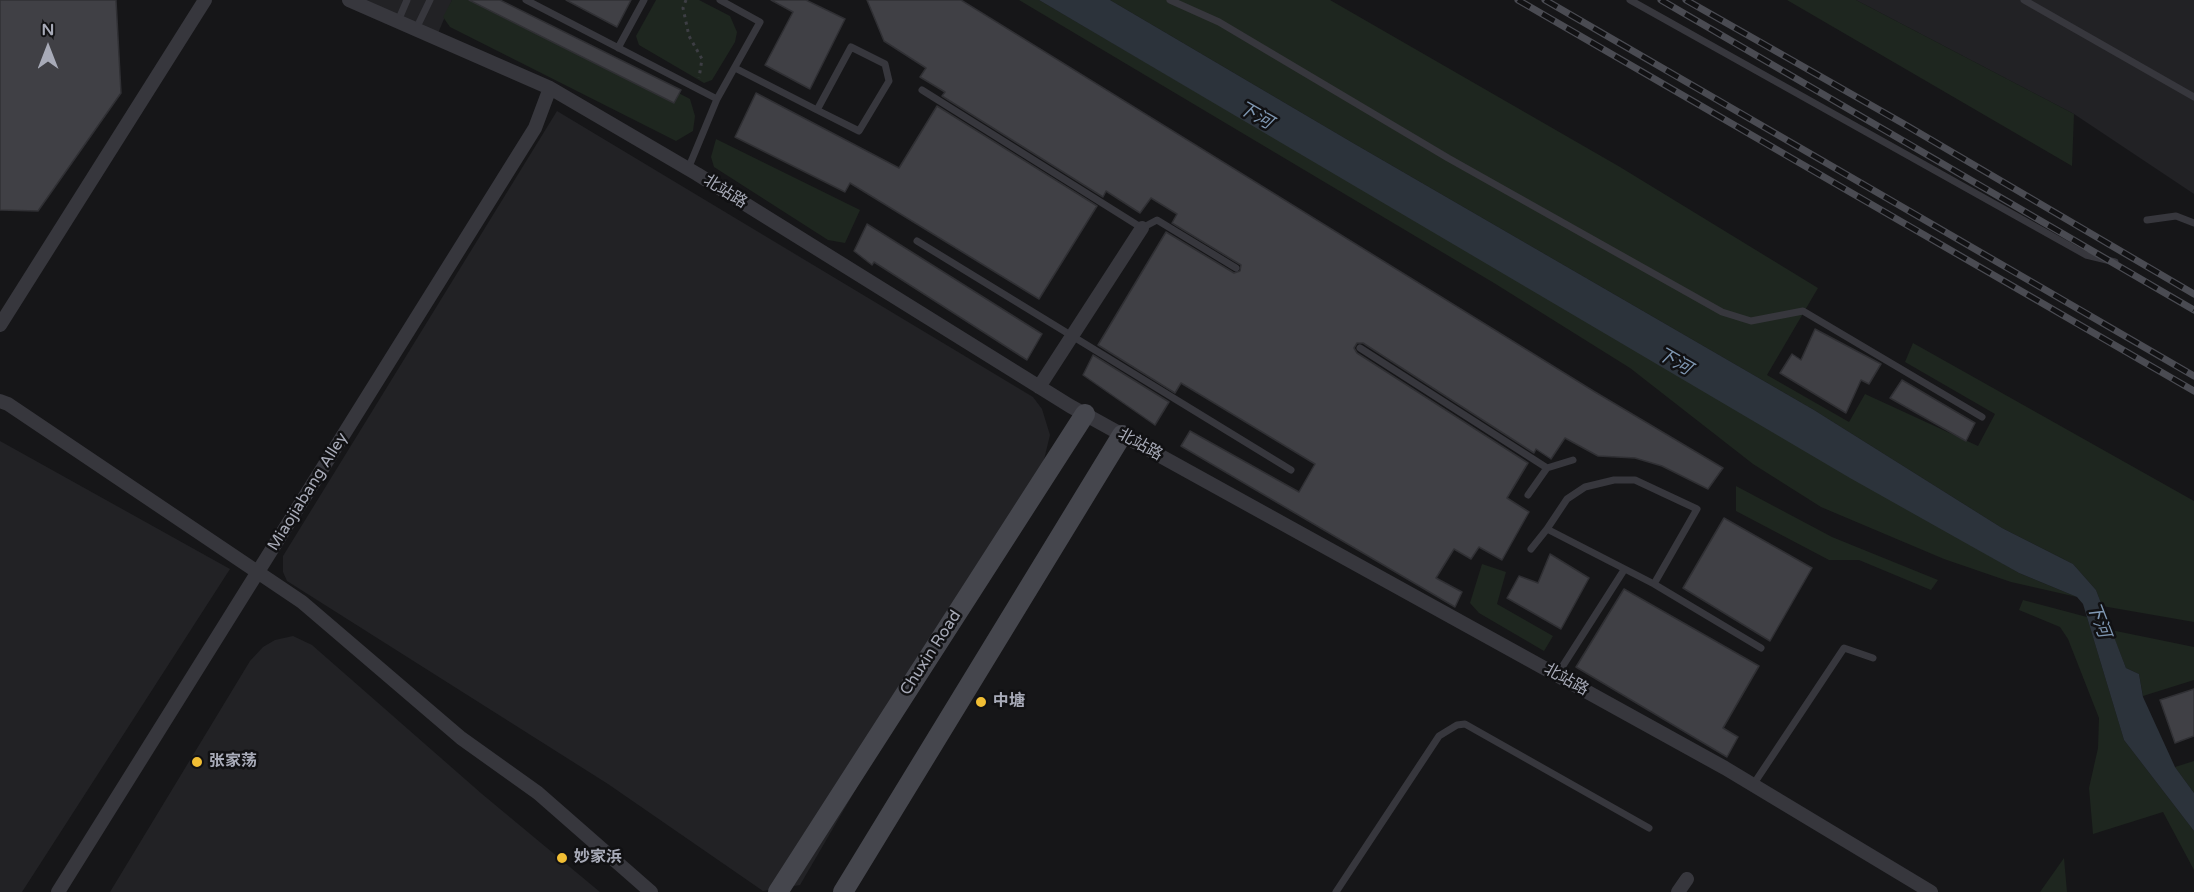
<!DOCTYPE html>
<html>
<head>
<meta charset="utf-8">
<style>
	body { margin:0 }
	#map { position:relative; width:2194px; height:892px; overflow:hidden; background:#161618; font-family:"Varela Round",sans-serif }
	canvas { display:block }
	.north { position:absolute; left:18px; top:18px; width:60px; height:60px; -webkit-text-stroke:4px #111113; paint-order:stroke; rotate:0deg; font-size:16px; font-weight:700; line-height:24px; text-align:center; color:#a8abb8 }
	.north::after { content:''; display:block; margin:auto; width:21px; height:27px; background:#a8abb8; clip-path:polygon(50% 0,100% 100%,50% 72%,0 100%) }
</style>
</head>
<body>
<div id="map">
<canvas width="2194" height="892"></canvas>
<div class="north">N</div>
</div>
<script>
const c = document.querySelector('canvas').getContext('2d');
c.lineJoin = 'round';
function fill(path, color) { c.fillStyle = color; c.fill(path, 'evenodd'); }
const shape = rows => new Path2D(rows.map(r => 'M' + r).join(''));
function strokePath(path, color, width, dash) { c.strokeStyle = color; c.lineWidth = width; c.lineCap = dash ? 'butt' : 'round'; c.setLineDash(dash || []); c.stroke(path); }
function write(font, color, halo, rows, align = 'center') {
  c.font = font + ' "Varela Round","Noto Sans SC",sans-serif'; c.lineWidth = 5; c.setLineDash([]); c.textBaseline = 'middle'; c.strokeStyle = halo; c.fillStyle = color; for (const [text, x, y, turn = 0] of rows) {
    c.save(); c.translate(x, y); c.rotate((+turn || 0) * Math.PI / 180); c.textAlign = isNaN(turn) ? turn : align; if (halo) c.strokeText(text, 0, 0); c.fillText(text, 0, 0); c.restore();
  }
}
fill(shape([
	[355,0,452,0,436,38],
	[1856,0,2194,0,2194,194,2074,114],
	[557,111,1033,397,1042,409,1050,435,1041,472,800,885,763,891,608,784,287,581,283,572,283,556],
	[0,441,230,569,22,892,0,892],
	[293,636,312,645,482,794,600,892,110,892,250,661,263,647,275,640]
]), '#222225');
fill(shape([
	[452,0,500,0,690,99,695,116,693,131,676,141,450,27,443,17],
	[656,0,699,0,730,16,737,32,735,42,712,80,704,83,639,45,636,36],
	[1019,0,1039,0,2019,573,2077,597,2011,582,1944,559,1821,507,1753,464,1630,368,1494,283],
	[1110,0,1330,0,1620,167,1818,288,1767,375,1849,422,1865,394,1978,446,1995,414,1905,362,1913,343,2194,501,2194,622,2102,606,2096,590,2073,564,2002,528,1814,410,1353,143],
	[1787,0,1856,0,2074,114,2072,166],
	[716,139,860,210,845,243,828,240,714,167,711,157],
	[1736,486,1832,537,1938,580,1931,590,1859,560,1829,560,1736,511],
	[1482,564,1506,572,1497,604,1553,636,1544,651,1479,613,1470,603],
	[2023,600,2087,617,2124,740,2194,831,2194,870,2163,812,2093,834,2089,788,2098,748,2099,718,2068,639,2060,627,2019,610],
	[2111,630,2194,647,2194,680,2143,696,2139,674,2126,668],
	[2194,761,2194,793,2175,767],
	[2064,858,2067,892,2040,892]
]), '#1e261f');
fill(shape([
	[1039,0,1110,0,1353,143,1814,410,2002,528,2073,564,2096,590,2126,668,2139,674,2143,697,2175,767,2194,793,2194,831,2124,740,2083,604,2077,597,2019,573,1850,478]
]), '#2c333b');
const building = shape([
	[0,0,116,0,121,93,38,211,0,210,0,0],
	[469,0,500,0,681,90,674,103,469,0],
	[566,0,631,0,617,27,566,0],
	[771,0,806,0,845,19,810,89,765,65,793,12,771,0],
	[867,0,961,0,1595,392,1723,468,1708,489,1662,466,1635,458,1598,456,1565,438,1551,459,1536,449,1534,453,1363,343,1357,343,1354,348,1357,353,1528,463,1507,498,1529,512,1502,560,1479,547,1471,559,1454,549,1436,578,1462,592,1455,607,1181,446,1190,431,1299,492,1315,464,1181,383,1175,393,1098,345,1166,232,1234,273,1240,271,1241,265,1172,223,1177,214,1151,198,1140,213,1106,191,1103,197,942,96,945,92,920,77,926,68,884,41,867,0],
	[756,93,899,168,937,106,1097,206,1039,299,850,183,845,192,735,137,756,93],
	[867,224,1042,334,1027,360,874,262,872,265,854,251,867,224],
	[1815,329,1881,364,1869,384,1861,380,1846,413,1780,373,1792,354,1801,360,1815,329],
	[1093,355,1169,402,1155,425,1083,375,1093,355],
	[1902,380,1975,423,1966,441,1890,398,1902,380],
	[1724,518,1812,568,1770,641,1683,588,1724,518],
	[1550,554,1589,578,1561,629,1507,598,1519,576,1538,583,1550,554],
	[1624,589,1759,666,1723,728,1738,737,1727,757,1576,667,1624,589],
	[2194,689,2194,736,2175,743,2160,700,2194,689]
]);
fill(building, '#404045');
strokePath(building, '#303034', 1.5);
strokePath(shape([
	[686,0,683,8,689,36,702,59,699,78]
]), '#3d3e44', 3, [3, 4.5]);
strokePath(shape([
	[526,0,717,99],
	[1170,0,1219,22,1448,158,1722,312,1751,321,1803,311,1982,417],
	[1630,0,2086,255,2115,262],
	[2024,0,2194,97],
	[398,21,407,0],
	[416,29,430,0],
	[618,48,644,0],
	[735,68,817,110,859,131,889,81,885,64,851,47,817,110],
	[922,90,1142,228,1157,220,1236,268],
	[688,169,717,99,760,22,720,0],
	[2147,220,2176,216,2194,223],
	[917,241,1291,470],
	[1360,348,1547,468,1573,460],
	[1528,495,1547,468],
	[1531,549,1547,529],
	[1654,584,1697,509,1635,480,1614,480,1585,487,1567,499,1547,529,1654,584,1761,648],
	[1557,675,1624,570],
	[1753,785,1844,648,1873,658],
	[1336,892,1439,736,1457,725,1465,724,1649,828]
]), '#37373d', 7);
strokePath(shape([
	[349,0,550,88,697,174,1070,406,1725,768,1931,892],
	[0,325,205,0],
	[1039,387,1142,228],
	[0,401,8,404,302,602,461,738,538,793,651,892],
	[58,892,535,128,550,88],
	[1678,892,1687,879]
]), '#37373d', 14);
strokePath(shape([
	[778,892,1085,414],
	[843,892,1122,435]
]), '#45464d', 20);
const rail = shape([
	[1518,0,2194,391],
	[1545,0,2194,376],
	[1661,0,2194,310],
	[1686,0,1904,124,2194,294]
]);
strokePath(rail, '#4a4b52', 7);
strokePath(rail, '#111113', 4.5, [14]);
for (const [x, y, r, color] of [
	[981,702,6,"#f1be34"],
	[197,762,6,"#f1be34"],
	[562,858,6,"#f1be34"]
]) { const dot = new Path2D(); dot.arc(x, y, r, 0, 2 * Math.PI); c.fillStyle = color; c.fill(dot); strokePath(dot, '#111113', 2); }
write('16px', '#a8abb8', '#111113', [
	["北站路",725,192,32],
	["北站路",1140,445,29],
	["Miaojiabang Alley",308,492,-58],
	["Chuxin Road",931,653,-57],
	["北站路",1566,680,29]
]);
write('bold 16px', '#a8abb8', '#111113', [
	["中塘",993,702],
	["张家荡",209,762],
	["妙家浜",574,858]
], 'left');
write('italic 18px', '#7f97b2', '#111113', [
	["下河",1255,116,30],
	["下河",1674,362,30],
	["下河",2098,620,69]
]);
</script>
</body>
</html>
